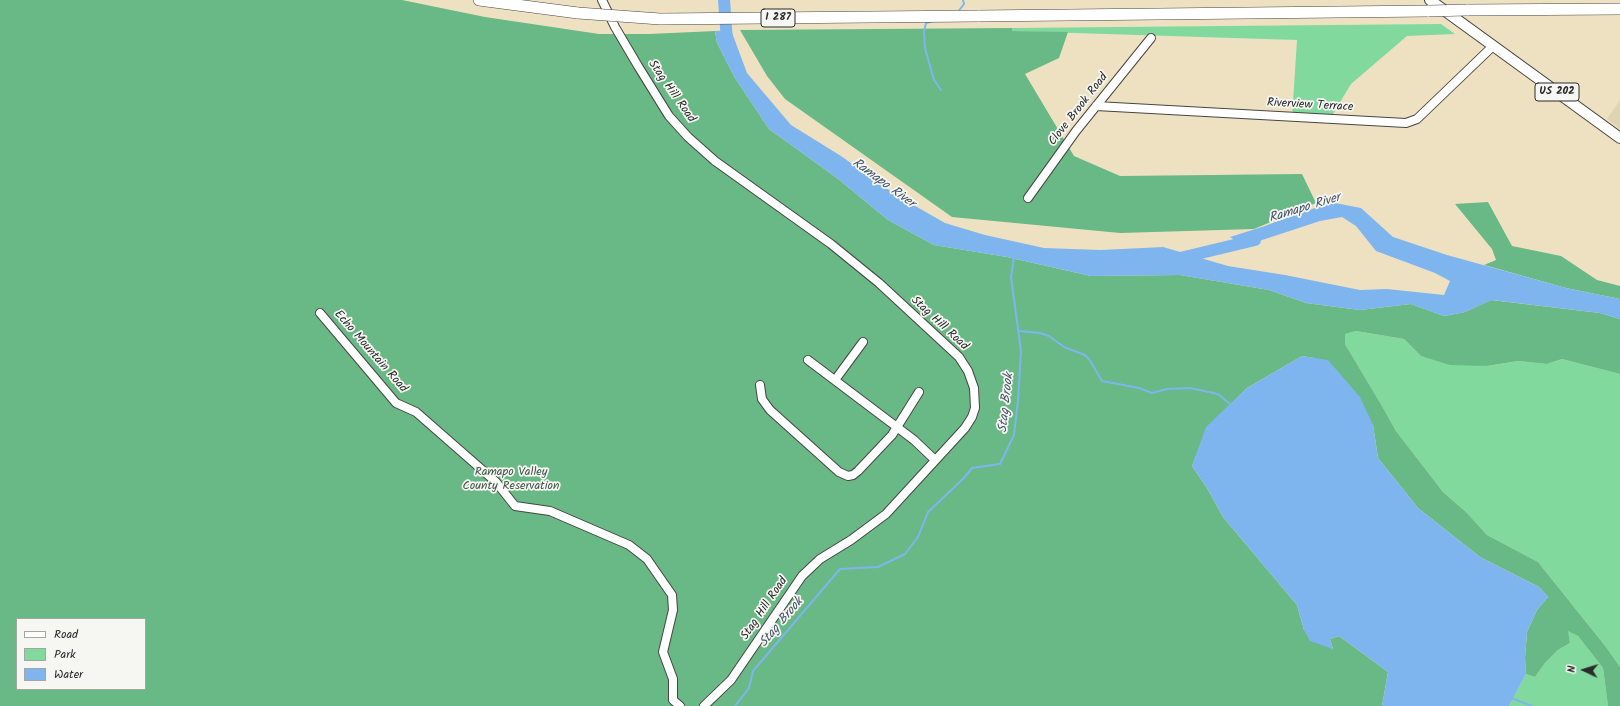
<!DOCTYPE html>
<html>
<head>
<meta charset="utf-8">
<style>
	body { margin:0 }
	#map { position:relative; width:1620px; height:706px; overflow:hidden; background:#eee1c2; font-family:Kalam,sans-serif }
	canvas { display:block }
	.legend { position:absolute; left:16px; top:618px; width:130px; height:72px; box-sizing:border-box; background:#f6f6f2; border:1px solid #a5a5a2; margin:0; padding:5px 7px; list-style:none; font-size:12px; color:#2b2b2b }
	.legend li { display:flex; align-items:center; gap:8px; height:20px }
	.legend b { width:20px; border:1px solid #a5a5a2 }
	.north { position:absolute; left:1564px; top:650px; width:40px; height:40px; -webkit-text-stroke:3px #f6f6f2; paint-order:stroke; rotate:274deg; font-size:11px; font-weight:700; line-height:16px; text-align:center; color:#2b2b2b }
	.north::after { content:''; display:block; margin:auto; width:14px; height:18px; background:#2b2b2b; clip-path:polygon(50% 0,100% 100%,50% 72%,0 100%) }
</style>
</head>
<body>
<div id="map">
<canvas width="1620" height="706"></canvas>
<ul class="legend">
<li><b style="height:5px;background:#fff"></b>Road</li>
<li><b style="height:11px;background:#81d99e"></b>Park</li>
<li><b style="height:11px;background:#7fb5ee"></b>Water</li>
</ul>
<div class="north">N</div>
</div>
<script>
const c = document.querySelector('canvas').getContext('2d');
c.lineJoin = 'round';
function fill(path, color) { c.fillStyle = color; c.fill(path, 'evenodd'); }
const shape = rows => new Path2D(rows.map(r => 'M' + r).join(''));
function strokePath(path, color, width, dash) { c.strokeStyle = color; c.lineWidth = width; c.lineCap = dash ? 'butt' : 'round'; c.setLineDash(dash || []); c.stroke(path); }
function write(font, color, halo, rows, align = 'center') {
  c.font = font + ' Kalam,sans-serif'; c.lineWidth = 3.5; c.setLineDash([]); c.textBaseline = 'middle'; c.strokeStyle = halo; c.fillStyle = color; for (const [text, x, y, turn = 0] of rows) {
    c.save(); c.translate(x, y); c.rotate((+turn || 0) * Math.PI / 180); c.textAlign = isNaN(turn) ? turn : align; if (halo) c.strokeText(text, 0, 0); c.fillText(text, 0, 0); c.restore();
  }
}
fill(shape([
	[1620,100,1620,129,1607,119]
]), '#ded4b4');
fill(shape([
	[1441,24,1455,34,1407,36,1351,84,1330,119,1292,118,1297,40,1011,31,1012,28],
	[1356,331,1404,339,1421,356,1487,366,1518,361,1547,364,1562,359,1620,374,1620,667,1606,647,1538,562,1487,535,1466,512,1443,492,1396,431,1382,406,1345,344,1345,334],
	[1567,630,1578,636,1603,668,1608,706,1509,706,1526,674,1535,677,1545,663,1558,650,1570,643]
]), '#81d99e');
fill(shape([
	[0,0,402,0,485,17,599,34,649,34,715,31,717,43,735,78,769,129,837,178,888,220,934,245,1007,257,1091,276,1180,275,1269,290,1306,303,1360,310,1411,304,1444,316,1465,312,1491,300,1600,313,1620,319,1620,374,1562,359,1547,364,1518,361,1487,366,1450,365,1421,356,1404,339,1356,331,1345,334,1345,344,1382,406,1396,431,1443,492,1466,512,1487,535,1538,562,1606,647,1620,667,1620,706,1608,706,1603,668,1578,636,1568,631,1570,643,1558,650,1545,663,1535,677,1526,674,1525,658,1527,632,1537,610,1548,597,1539,587,1480,557,1418,508,1378,458,1373,425,1314,358,1302,356,1247,388,1207,427,1192,466,1207,488,1223,517,1297,605,1304,630,1333,649,1330,639,1339,636,1388,672,1382,706,0,706],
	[17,619,145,619,145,689,17,689],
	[1012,28,1012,31,1068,32,1059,58,1025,74,1074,156,1120,176,1302,174,1316,203,1254,229,1120,233,952,217,785,99,767,76,740,30],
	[1488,202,1512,246,1561,256,1597,280,1620,286,1620,299,1566,288,1484,265,1496,260,1492,249,1455,204]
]), '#68b985');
fill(shape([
	[731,30,747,73,791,125,841,156,896,195,945,223,985,235,1044,248,1101,250,1163,247,1228,266,1285,275,1360,290,1387,289,1444,295,1450,281,1435,273,1376,251,1356,226,1342,217,1320,221,1244,246,1230,237,1265,226,1304,211,1335,203,1361,208,1393,237,1447,255,1566,288,1620,299,1620,319,1600,313,1492,300,1465,312,1444,316,1411,304,1360,310,1306,303,1269,290,1180,275,1091,276,1007,257,934,245,888,220,837,178,769,129,735,78,717,43,715,31],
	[1302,356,1328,360,1360,397,1373,425,1378,458,1418,508,1480,557,1539,587,1548,597,1537,610,1527,632,1525,658,1526,674,1509,706,1382,706,1388,672,1339,636,1330,639,1333,649,1310,641,1304,630,1297,605,1223,517,1207,488,1192,466,1206,427,1247,388]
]), '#7fb5ee');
strokePath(shape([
	[957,13,964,4,963,0],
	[934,21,926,23,924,32,925,48,934,80,941,90],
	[1019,331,1040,333,1049,336,1064,347,1085,355,1089,359,1102,381,1139,388,1152,393,1167,389,1190,388,1218,394,1231,405],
	[1511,698,1532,706],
	[735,706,749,688,753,671,840,569,878,567,905,554,918,537,928,512,963,479,972,468,1000,464,1014,435,1018,400,1021,351,1011,277,1014,257]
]), '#7fb5ee', 2);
strokePath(shape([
	[724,0,727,41,730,46],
	[1176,259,1255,240]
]), '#7fb5ee', 12);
const minor = shape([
	[602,0,615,27,638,66,669,116,688,137,715,161,831,244,879,283,959,357,968,371,974,388,975,408,972,417,965,428,886,514,851,540,820,559,802,576,731,680,704,706],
	[1096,106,1406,123,1417,119,1493,46],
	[1028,198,1076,131,1151,38],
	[320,313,396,403,416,412,496,482,515,506,550,511,629,545,647,559,672,595,673,610,663,652,673,679,673,700,680,706],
	[808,360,914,440,935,460],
	[835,380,863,342],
	[760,385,762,399,770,410,839,472,848,476,853,475,858,471,892,435,919,392]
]);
const major = shape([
	[1430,0,1620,138]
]);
const highway = shape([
	[479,0,578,13],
	[1467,10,1620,9],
	[978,16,1429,11]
]);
strokePath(minor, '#484642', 10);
strokePath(major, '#484642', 12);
strokePath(highway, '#484642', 12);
strokePath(minor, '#fff', 8);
strokePath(major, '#fff', 10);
strokePath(highway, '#fff', 11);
const highwayBridge = shape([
	[1429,11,1467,10],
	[578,13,660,19,978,16]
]);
strokePath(highwayBridge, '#484642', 12, []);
strokePath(highwayBridge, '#fff', 11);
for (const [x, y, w] of [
	[778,18,34],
	[1557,92,44]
]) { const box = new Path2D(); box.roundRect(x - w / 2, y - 9, w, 18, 3); c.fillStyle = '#f6f6f2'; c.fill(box); strokePath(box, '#2b2b2b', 1); }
write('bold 11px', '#2b2b2b', null, [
	["I 287",778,18],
	["US 202",1557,92]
]);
write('12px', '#2b2b2b', '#f6f6f2', [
	["Stag Hill Road",671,92,55],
	["Riverview Terrace",1310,106,3],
	["Clove Brook Road",1079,110,-52],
	["Stag Hill Road",939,324,43],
	["Echo Mountain Road",370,352,49],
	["Stag Hill Road",765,609,-56]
]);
write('12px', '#405648', '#f6f6f2', [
	["Ramapo Valley",511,473],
	["County Reservation",511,487]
]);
write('italic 13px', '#445466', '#f6f6f2', [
	["Ramapo River",883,184,36],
	["Ramapo River",1305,209,-17],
	["Stag Brook",1007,403,-84],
	["Stag Brook",782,623,-50]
]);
</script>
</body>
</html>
